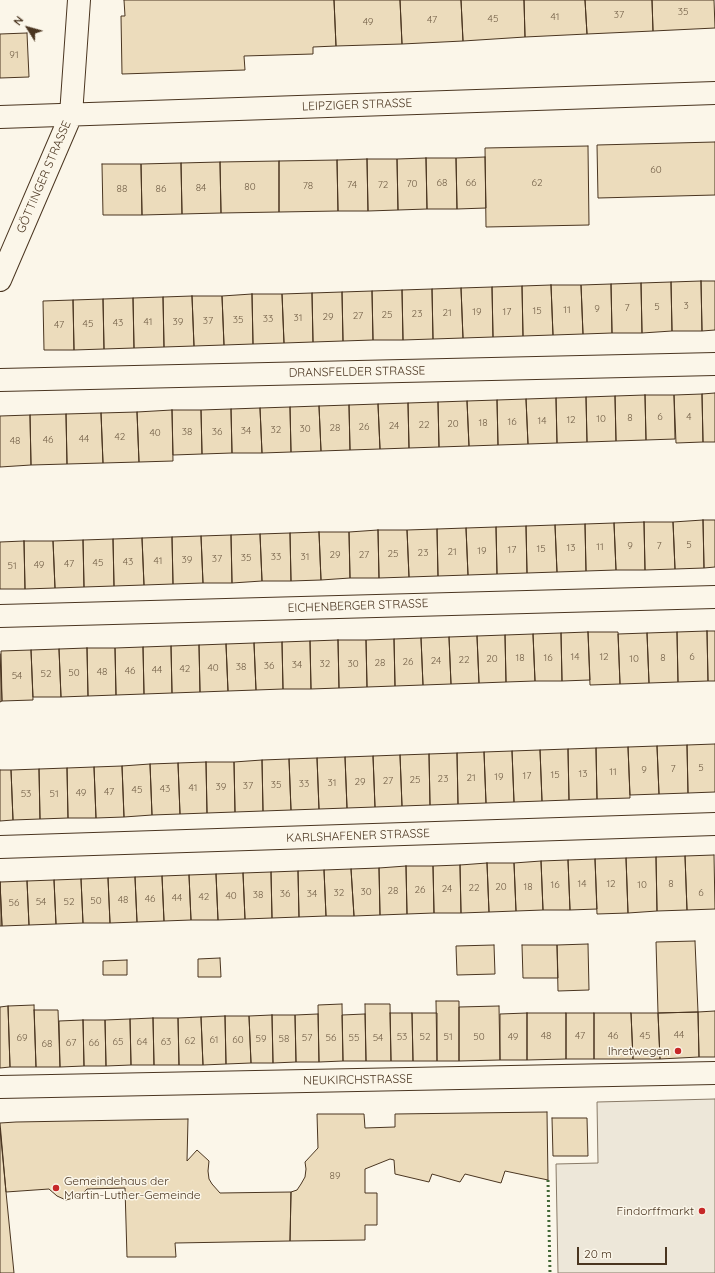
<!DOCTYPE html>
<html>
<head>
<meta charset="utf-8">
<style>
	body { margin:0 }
	#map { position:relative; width:715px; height:1273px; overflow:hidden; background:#fbf6e9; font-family:Quicksand,sans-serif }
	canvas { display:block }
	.north { position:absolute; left:8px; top:8px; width:40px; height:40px; -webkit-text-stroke:3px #fbf6e9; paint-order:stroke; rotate:307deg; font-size:11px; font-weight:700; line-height:16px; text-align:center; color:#4a3520 }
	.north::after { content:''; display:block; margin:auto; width:14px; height:18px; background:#4a3520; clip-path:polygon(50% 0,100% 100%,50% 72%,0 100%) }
	.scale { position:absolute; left:577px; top:1247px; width:90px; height:18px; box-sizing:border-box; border:2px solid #4a3520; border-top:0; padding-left:5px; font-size:12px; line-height:14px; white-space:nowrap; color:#4a3520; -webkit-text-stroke:3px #fbf6e9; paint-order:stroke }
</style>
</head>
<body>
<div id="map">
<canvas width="715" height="1273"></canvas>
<div class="north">N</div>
<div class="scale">20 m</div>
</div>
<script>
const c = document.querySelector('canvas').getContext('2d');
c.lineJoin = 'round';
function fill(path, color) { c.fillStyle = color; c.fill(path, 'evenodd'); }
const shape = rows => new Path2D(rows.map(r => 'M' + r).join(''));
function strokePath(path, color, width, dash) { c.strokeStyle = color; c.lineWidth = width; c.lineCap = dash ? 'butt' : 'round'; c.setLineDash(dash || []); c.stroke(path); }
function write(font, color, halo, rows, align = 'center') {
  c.font = font + ' Quicksand,sans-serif'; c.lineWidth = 3; c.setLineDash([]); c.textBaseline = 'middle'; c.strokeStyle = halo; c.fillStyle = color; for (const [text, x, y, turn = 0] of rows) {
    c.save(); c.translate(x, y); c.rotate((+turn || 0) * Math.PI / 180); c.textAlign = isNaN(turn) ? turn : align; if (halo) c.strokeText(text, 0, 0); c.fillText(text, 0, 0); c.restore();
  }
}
const parking = shape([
	[715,1099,715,1273,558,1273,556,1164,598,1163,597,1102,715,1099]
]);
fill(parking, '#ede7d9');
strokePath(parking, '#887966', 1);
const building = shape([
	[124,0,334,0,336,46,313,47,313,54,244,56,245,70,122,74,121,16,125,16,124,0],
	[334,0,400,0,402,44,336,46,334,0],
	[400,0,461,0,463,41,402,44,400,0],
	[461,0,524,0,525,37,463,41,461,0],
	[524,0,585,0,587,34,525,37,524,0],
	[585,0,652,0,653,31,587,34,585,0],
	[652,0,714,0,715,28,653,31,652,0],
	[27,33,29,77,0,78,0,34,27,33],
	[715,142,715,195,598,198,597,145,715,142],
	[588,146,589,225,486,227,485,148,588,146],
	[485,157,486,208,457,209,456,158,485,157],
	[426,158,456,158,457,209,427,209,426,158],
	[426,158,427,209,398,210,397,159,426,158],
	[367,159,397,159,398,210,368,211,367,159],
	[367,159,368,211,338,211,337,160,367,159],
	[337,160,338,211,279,212,279,161,337,160],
	[279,161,279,212,221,213,220,162,279,161],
	[220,162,221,213,182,214,181,163,220,162],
	[181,163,182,214,142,215,141,164,181,163],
	[102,164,141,164,142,215,103,215,102,164],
	[701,281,715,281,715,330,702,331,701,281],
	[701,281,702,331,672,331,671,282,701,281],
	[671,282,672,331,642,333,641,283,671,282],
	[641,283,642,333,612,333,611,284,641,283],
	[611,284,612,333,583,334,581,285,611,284],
	[551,285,581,285,583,334,553,335,551,285],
	[551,285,553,335,523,336,522,286,551,285],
	[522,286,523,336,493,337,492,287,522,286],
	[492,287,493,337,463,338,461,288,492,287],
	[461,288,463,338,433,339,432,289,461,288],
	[432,289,433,339,403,340,402,290,432,289],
	[402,290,403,340,373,340,372,291,402,290],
	[372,291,373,340,343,341,342,292,372,291],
	[342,292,343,341,313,342,312,293,342,292],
	[312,293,313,342,284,343,282,294,312,293],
	[252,294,282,294,284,343,253,344,252,294],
	[252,294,253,344,224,345,222,296,252,294],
	[192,296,222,296,224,345,194,346,192,296],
	[192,296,194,346,164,347,163,297,192,296],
	[163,297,164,347,134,348,133,298,163,297],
	[133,298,134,348,104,349,103,299,133,298],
	[103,299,104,349,74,350,73,300,103,299],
	[73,300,74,350,44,350,43,301,73,300],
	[715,393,715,442,703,442,702,394,715,393],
	[702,394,703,442,676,443,674,395,702,394],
	[645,395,646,440,616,441,615,396,645,395],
	[645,395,674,395,675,439,646,440,645,395],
	[615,396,616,441,587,442,586,397,615,396],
	[586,397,587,442,557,443,556,398,586,397],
	[556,398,557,443,528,444,526,399,556,398],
	[526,399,528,444,498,445,497,400,526,399],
	[497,400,498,445,469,446,467,401,497,400],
	[467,401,469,446,439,447,438,402,467,401],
	[438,402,439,447,409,448,408,403,438,402],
	[408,403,409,448,380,449,378,404,408,403],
	[378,404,380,449,350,450,349,405,378,404],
	[349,405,350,450,321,451,319,406,349,405],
	[319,406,321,451,291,452,290,407,319,406],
	[290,407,291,452,262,453,260,408,290,407],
	[260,408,262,453,232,453,231,409,260,408],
	[231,409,232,453,202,454,201,410,231,409],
	[172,410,173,461,139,462,137,412,172,410],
	[172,410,201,410,202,454,173,455,172,410],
	[137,412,139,462,103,463,101,413,137,412],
	[101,413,103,463,67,464,66,414,101,413],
	[66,414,67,464,31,465,30,415,66,414],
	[30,415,31,465,0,467,0,416,30,415],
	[703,520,715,520,715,567,704,568,703,520],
	[703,520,704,568,675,569,673,522,703,520],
	[644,522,673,522,675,569,645,570,644,522],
	[644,522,645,570,616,570,614,523,644,522],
	[614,523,616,570,586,571,585,524,614,523],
	[585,524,586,571,557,572,555,525,585,524],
	[555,525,557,572,527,573,526,526,555,525],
	[526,526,527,573,497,574,496,527,526,526],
	[496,527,497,574,468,575,466,528,496,527],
	[466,528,468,575,438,576,437,529,466,528],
	[437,529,438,576,409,577,407,530,437,529],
	[378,530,407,530,409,577,379,578,378,530],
	[378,530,379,578,350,578,349,532,378,530],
	[319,532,349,532,350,578,321,580,319,532],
	[319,532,321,580,291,581,290,533,319,532],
	[290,533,291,581,262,581,260,534,290,533],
	[260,534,262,581,232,583,231,535,260,534],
	[231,535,232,583,203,583,201,536,231,535],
	[201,536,203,583,173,584,172,537,201,536],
	[172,537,173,584,144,585,142,538,172,537],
	[142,538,144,585,114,586,113,539,142,538],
	[113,539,114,586,84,587,83,540,113,539],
	[83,540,84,587,55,588,53,541,83,540],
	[24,541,53,541,55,588,25,589,24,541],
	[24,541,25,589,0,589,0,542,24,541],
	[707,631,715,631,715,681,708,681,707,631],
	[707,631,708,681,678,682,677,632,707,631],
	[588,632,618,632,620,684,590,685,588,632],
	[588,632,590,680,562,681,561,633,588,632],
	[677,632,678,682,649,683,647,633,677,632],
	[561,633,562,681,535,681,533,634,561,633],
	[647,633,649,683,620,684,618,634,647,633],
	[533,634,535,681,506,682,505,635,533,634],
	[505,635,506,682,479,683,477,636,505,635],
	[477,636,479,683,451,684,449,637,477,636],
	[449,637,451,684,423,685,421,638,449,637],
	[421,638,423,685,395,686,394,639,421,638],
	[394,639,395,686,367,687,366,640,394,639],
	[338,640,366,640,367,687,339,688,338,640],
	[338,640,339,688,311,689,310,641,338,640],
	[310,641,311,689,283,689,282,642,310,641],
	[282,642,283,689,256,690,254,643,282,642],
	[254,643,256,690,228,691,226,644,254,643],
	[226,644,228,691,200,692,199,645,226,644],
	[199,645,200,692,172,693,171,646,199,645],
	[171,646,172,693,144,694,143,647,171,646],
	[143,647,144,694,116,695,115,648,143,647],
	[87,648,115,648,116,695,88,696,87,648],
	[87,648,88,696,61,697,59,649,87,648],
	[59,649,61,697,33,697,31,650,59,649],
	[31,650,33,700,2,701,1,651,31,650],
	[0,654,2,701,0,702,0,654],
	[715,744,715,792,688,793,687,745,715,744],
	[687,745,688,793,659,794,657,746,687,745],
	[657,746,659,794,630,795,628,747,657,746],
	[628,747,630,798,597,799,596,748,628,747],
	[596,748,597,799,569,800,568,749,596,748],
	[568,749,569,800,542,801,540,750,568,749],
	[540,750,542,801,514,802,512,751,540,750],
	[512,751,514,802,486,803,484,752,512,751],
	[484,752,486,803,458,804,457,753,484,752],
	[457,753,458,804,430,805,429,754,457,753],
	[429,754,430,805,402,806,400,755,429,754],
	[400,755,402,806,375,807,373,756,400,755],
	[373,756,375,807,347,808,345,757,373,756],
	[345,757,347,808,319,809,317,758,345,757],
	[317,758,319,809,291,810,289,759,317,758],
	[289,759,291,810,263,811,262,760,289,759],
	[262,760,263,811,235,812,234,762,262,760],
	[206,762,234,762,235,812,207,813,206,762],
	[206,762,207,813,180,814,178,763,206,762],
	[178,763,180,814,152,815,150,764,178,763],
	[150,764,152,815,124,817,122,766,150,764],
	[122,766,124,817,96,818,94,767,122,766],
	[94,767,96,818,68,818,67,768,94,767],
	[67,768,68,818,40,819,39,769,67,768],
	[39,769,40,819,13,820,11,770,39,769],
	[0,770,11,770,13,820,0,821,0,770],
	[714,855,715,909,687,910,685,856,714,855],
	[685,856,687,910,657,911,656,857,685,856],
	[656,857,657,911,628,913,626,858,656,857],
	[626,858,628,913,597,914,595,859,626,858],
	[595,859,597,909,570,910,568,860,595,859],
	[568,860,570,910,543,910,541,861,568,860],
	[541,861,543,910,516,911,514,863,541,861],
	[487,863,514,863,516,911,489,912,487,863],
	[487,863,489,912,461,913,460,865,487,863],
	[460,865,461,913,434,913,433,866,460,865],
	[406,866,433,866,434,913,407,914,406,866],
	[406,866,407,914,380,915,379,868,406,866],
	[379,868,380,915,354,916,351,869,379,868],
	[351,869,354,916,326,916,324,870,351,869],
	[324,870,326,916,299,917,298,871,324,870],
	[298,871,299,917,272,918,271,872,298,871],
	[271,872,272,918,245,919,243,873,271,872],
	[243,873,245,919,218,920,216,874,243,873],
	[216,874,218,920,191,920,189,875,216,874],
	[189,875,191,920,164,921,162,876,189,875],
	[162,876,164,921,137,922,135,877,162,876],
	[135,877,137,922,110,923,108,878,135,877],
	[108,878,110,923,83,923,81,879,108,878],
	[81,879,83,923,56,924,54,880,81,879],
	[54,880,56,924,29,925,27,881,54,880],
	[27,881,29,925,2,926,0,882,27,881],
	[0,882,2,926,0,926,0,882],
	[695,941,698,1012,658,1013,656,942,695,941],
	[588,944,589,990,558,991,557,945,588,944],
	[494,945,495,974,457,975,456,946,494,945],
	[522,945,557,945,558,978,523,978,522,945],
	[220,958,221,977,198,977,198,959,220,958],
	[127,960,127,975,103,975,103,961,127,960],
	[436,1001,459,1001,459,1061,437,1061,436,1001],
	[342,1004,343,1061,319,1062,318,1005,342,1004],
	[365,1004,390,1004,391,1061,366,1061,365,1004],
	[34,1005,36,1067,10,1067,8,1006,34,1005],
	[8,1006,10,1067,0,1068,0,1007,8,1006],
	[499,1006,500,1060,459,1061,459,1007,499,1006],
	[34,1010,58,1010,60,1067,36,1067,34,1010],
	[715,1011,715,1057,699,1057,698,1012,715,1011],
	[698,1012,699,1057,660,1059,658,1013,698,1012],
	[390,1013,412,1013,413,1061,391,1061,390,1013],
	[412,1013,437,1013,437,1061,413,1061,412,1013],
	[527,1013,527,1060,500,1060,500,1014,527,1013],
	[527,1013,566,1013,566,1059,527,1060,527,1013],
	[566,1013,594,1013,594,1059,566,1059,566,1013],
	[594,1013,631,1013,633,1059,594,1059,594,1013],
	[631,1013,658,1013,660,1059,633,1059,631,1013],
	[318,1014,319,1062,296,1062,295,1015,318,1014],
	[365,1014,366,1061,343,1061,342,1015,365,1014],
	[272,1015,295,1015,296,1062,273,1063,272,1015],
	[272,1015,273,1063,251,1063,249,1016,272,1015],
	[225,1016,249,1016,251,1063,226,1064,225,1016],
	[225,1016,226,1064,203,1065,201,1017,225,1016],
	[201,1017,203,1065,179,1065,178,1018,201,1017],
	[153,1018,178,1018,179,1065,154,1065,153,1018],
	[153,1018,154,1065,131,1065,130,1019,153,1018],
	[130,1019,131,1065,106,1066,105,1020,130,1019],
	[83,1020,105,1020,106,1066,84,1066,83,1020],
	[83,1020,84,1066,60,1067,59,1021,83,1020],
	[547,1112,548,1180,505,1171,501,1183,465,1174,460,1182,432,1174,429,1182,395,1174,394,1160,390,1159,365,1169,365,1193,377,1193,377,1225,365,1225,365,1240,290,1241,291,1192,297,1190,301,1184,305,1177,306,1169,305,1162,318,1148,317,1114,364,1114,365,1128,395,1127,395,1114,547,1112],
	[552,1118,587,1118,588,1156,553,1156,552,1118],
	[188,1119,187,1161,197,1150,209,1161,208,1171,209,1179,212,1184,220,1193,291,1192,290,1241,175,1243,176,1257,127,1257,125,1188,87,1189,81,1196,66,1200,57,1196,49,1189,6,1192,0,1123,16,1122,188,1119],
	[0,1129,6,1192,14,1273,0,1273,0,1129]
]);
fill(building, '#ecdcbc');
strokePath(building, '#4a3520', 1);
const street = shape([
	[0,117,715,93],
	[0,280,71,115,79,0],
	[0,380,715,364],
	[0,616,715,597],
	[0,847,715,824],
	[0,1087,715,1073]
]);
strokePath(street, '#4a3520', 24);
strokePath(street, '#fbf6e9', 22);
strokePath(shape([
	[548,1180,550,1273]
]), '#436837', 3, [2, 3]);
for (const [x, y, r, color] of [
	[678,1051,4,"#c62828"],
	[56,1188,4,"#c62828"],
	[702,1211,4,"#c62828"]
]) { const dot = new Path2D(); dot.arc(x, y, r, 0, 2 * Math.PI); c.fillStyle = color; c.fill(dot); strokePath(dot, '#fbf6e9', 1.5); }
write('10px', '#725f47', null, [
	["35",683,12],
	["37",619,15],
	["41",555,17],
	["45",493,19],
	["47",432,20],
	["49",368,22],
	["91",14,55],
	["60",656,170],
	["68",442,183],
	["66",471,183],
	["62",537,183],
	["70",412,184],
	["74",352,185],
	["72",383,185],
	["78",308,186],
	["80",250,187],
	["84",201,188],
	["88",122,189],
	["86",161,189],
	["3",686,306],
	["5",657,307],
	["7",627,308],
	["9",597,309],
	["11",567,310],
	["15",537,311],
	["19",477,312],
	["17",507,312],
	["21",447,313],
	["23",417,314],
	["25",387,315],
	["27",358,316],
	["29",328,317],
	["31",298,318],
	["33",268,319],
	["35",238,320],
	["37",208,321],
	["41",148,322],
	["39",178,322],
	["43",118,323],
	["45",88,324],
	["47",59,325],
	["6",660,417],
	["4",689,417],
	["8",630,418],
	["10",601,419],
	["12",571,420],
	["14",542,421],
	["16",512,422],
	["18",483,423],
	["20",453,424],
	["22",424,425],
	["24",394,426],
	["26",364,427],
	["28",335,428],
	["30",305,429],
	["32",276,430],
	["34",246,431],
	["38",187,432],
	["36",217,432],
	["40",155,433],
	["42",120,437],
	["44",84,439],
	["46",48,440],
	["48",15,441],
	["5",689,545],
	["9",630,546],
	["7",659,546],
	["11",600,547],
	["13",571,548],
	["15",541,549],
	["17",512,550],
	["19",482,551],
	["21",452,552],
	["23",423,553],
	["25",393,554],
	["29",335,555],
	["27",364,555],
	["33",276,557],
	["31",305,557],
	["35",246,558],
	["37",217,559],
	["39",187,560],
	["41",158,561],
	["43",128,562],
	["45",98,563],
	["47",69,564],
	["49",39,565],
	["51",12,566],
	["14",575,657],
	["12",604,657],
	["6",692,657],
	["18",520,658],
	["16",548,658],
	["8",663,658],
	["20",492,659],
	["10",634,659],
	["22",464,660],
	["24",436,661],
	["26",408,662],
	["28",380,663],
	["32",325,664],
	["30",353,664],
	["34",297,665],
	["36",269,666],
	["38",241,667],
	["40",213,668],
	["42",185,669],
	["44",157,670],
	["46",130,671],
	["48",102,672],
	["50",74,673],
	["52",46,674],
	["54",17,676],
	["5",701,768],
	["7",673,769],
	["9",644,770],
	["11",613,772],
	["13",583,774],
	["15",555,775],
	["17",527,776],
	["19",499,777],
	["21",471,778],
	["23",443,779],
	["25",415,780],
	["27",388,781],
	["29",360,782],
	["31",332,783],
	["33",304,784],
	["35",276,785],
	["37",248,786],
	["39",221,787],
	["41",193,788],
	["43",165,789],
	["45",137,790],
	["47",109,792],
	["49",81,793],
	["53",26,794],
	["51",54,794],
	["14",582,884],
	["12",611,884],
	["8",671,884],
	["16",555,885],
	["10",642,885],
	["20",501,887],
	["18",528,887],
	["22",474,888],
	["24",447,889],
	["26",420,890],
	["28",393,891],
	["30",366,892],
	["32",339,893],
	["6",701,893],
	["36",285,894],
	["34",312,894],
	["38",258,895],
	["40",231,896],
	["42",204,897],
	["44",177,898],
	["46",150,899],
	["48",123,900],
	["50",96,901],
	["54",41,902],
	["52",69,902],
	["56",14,903],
	["44",679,1035],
	["48",546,1036],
	["47",580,1036],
	["46",613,1036],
	["45",645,1036],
	["53",402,1037],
	["52",425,1037],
	["51",448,1037],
	["50",479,1037],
	["49",513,1037],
	["69",22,1038],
	["57",307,1038],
	["56",331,1038],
	["55",354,1038],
	["54",378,1038],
	["59",261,1039],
	["58",284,1039],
	["61",214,1040],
	["60",238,1040],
	["62",190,1041],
	["65",118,1042],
	["64",142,1042],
	["63",166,1042],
	["67",71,1043],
	["66",94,1043],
	["68",47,1044],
	["89",335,1176]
]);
write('12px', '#4a3520', '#fbf6e9', [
	["LEIPZIGER STRASSE",357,105,-2],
	["GÖTTINGER STRASSE",44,177,-67],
	["DRANSFELDER STRASSE",357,372,-1],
	["EICHENBERGER STRASSE",358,606,-2],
	["KARLSHAFENER STRASSE",358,836,-2],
	["NEUKIRCHSTRASSE",358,1080,-1]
]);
write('12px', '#4a3520', '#fbf6e9', [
	["Ihretwegen",670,1051],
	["Gemeindehaus der",64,1181,"left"],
	["Martin-Luther-Gemeinde",64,1195,"left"],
	["Findorffmarkt",694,1211]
], 'right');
</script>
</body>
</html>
